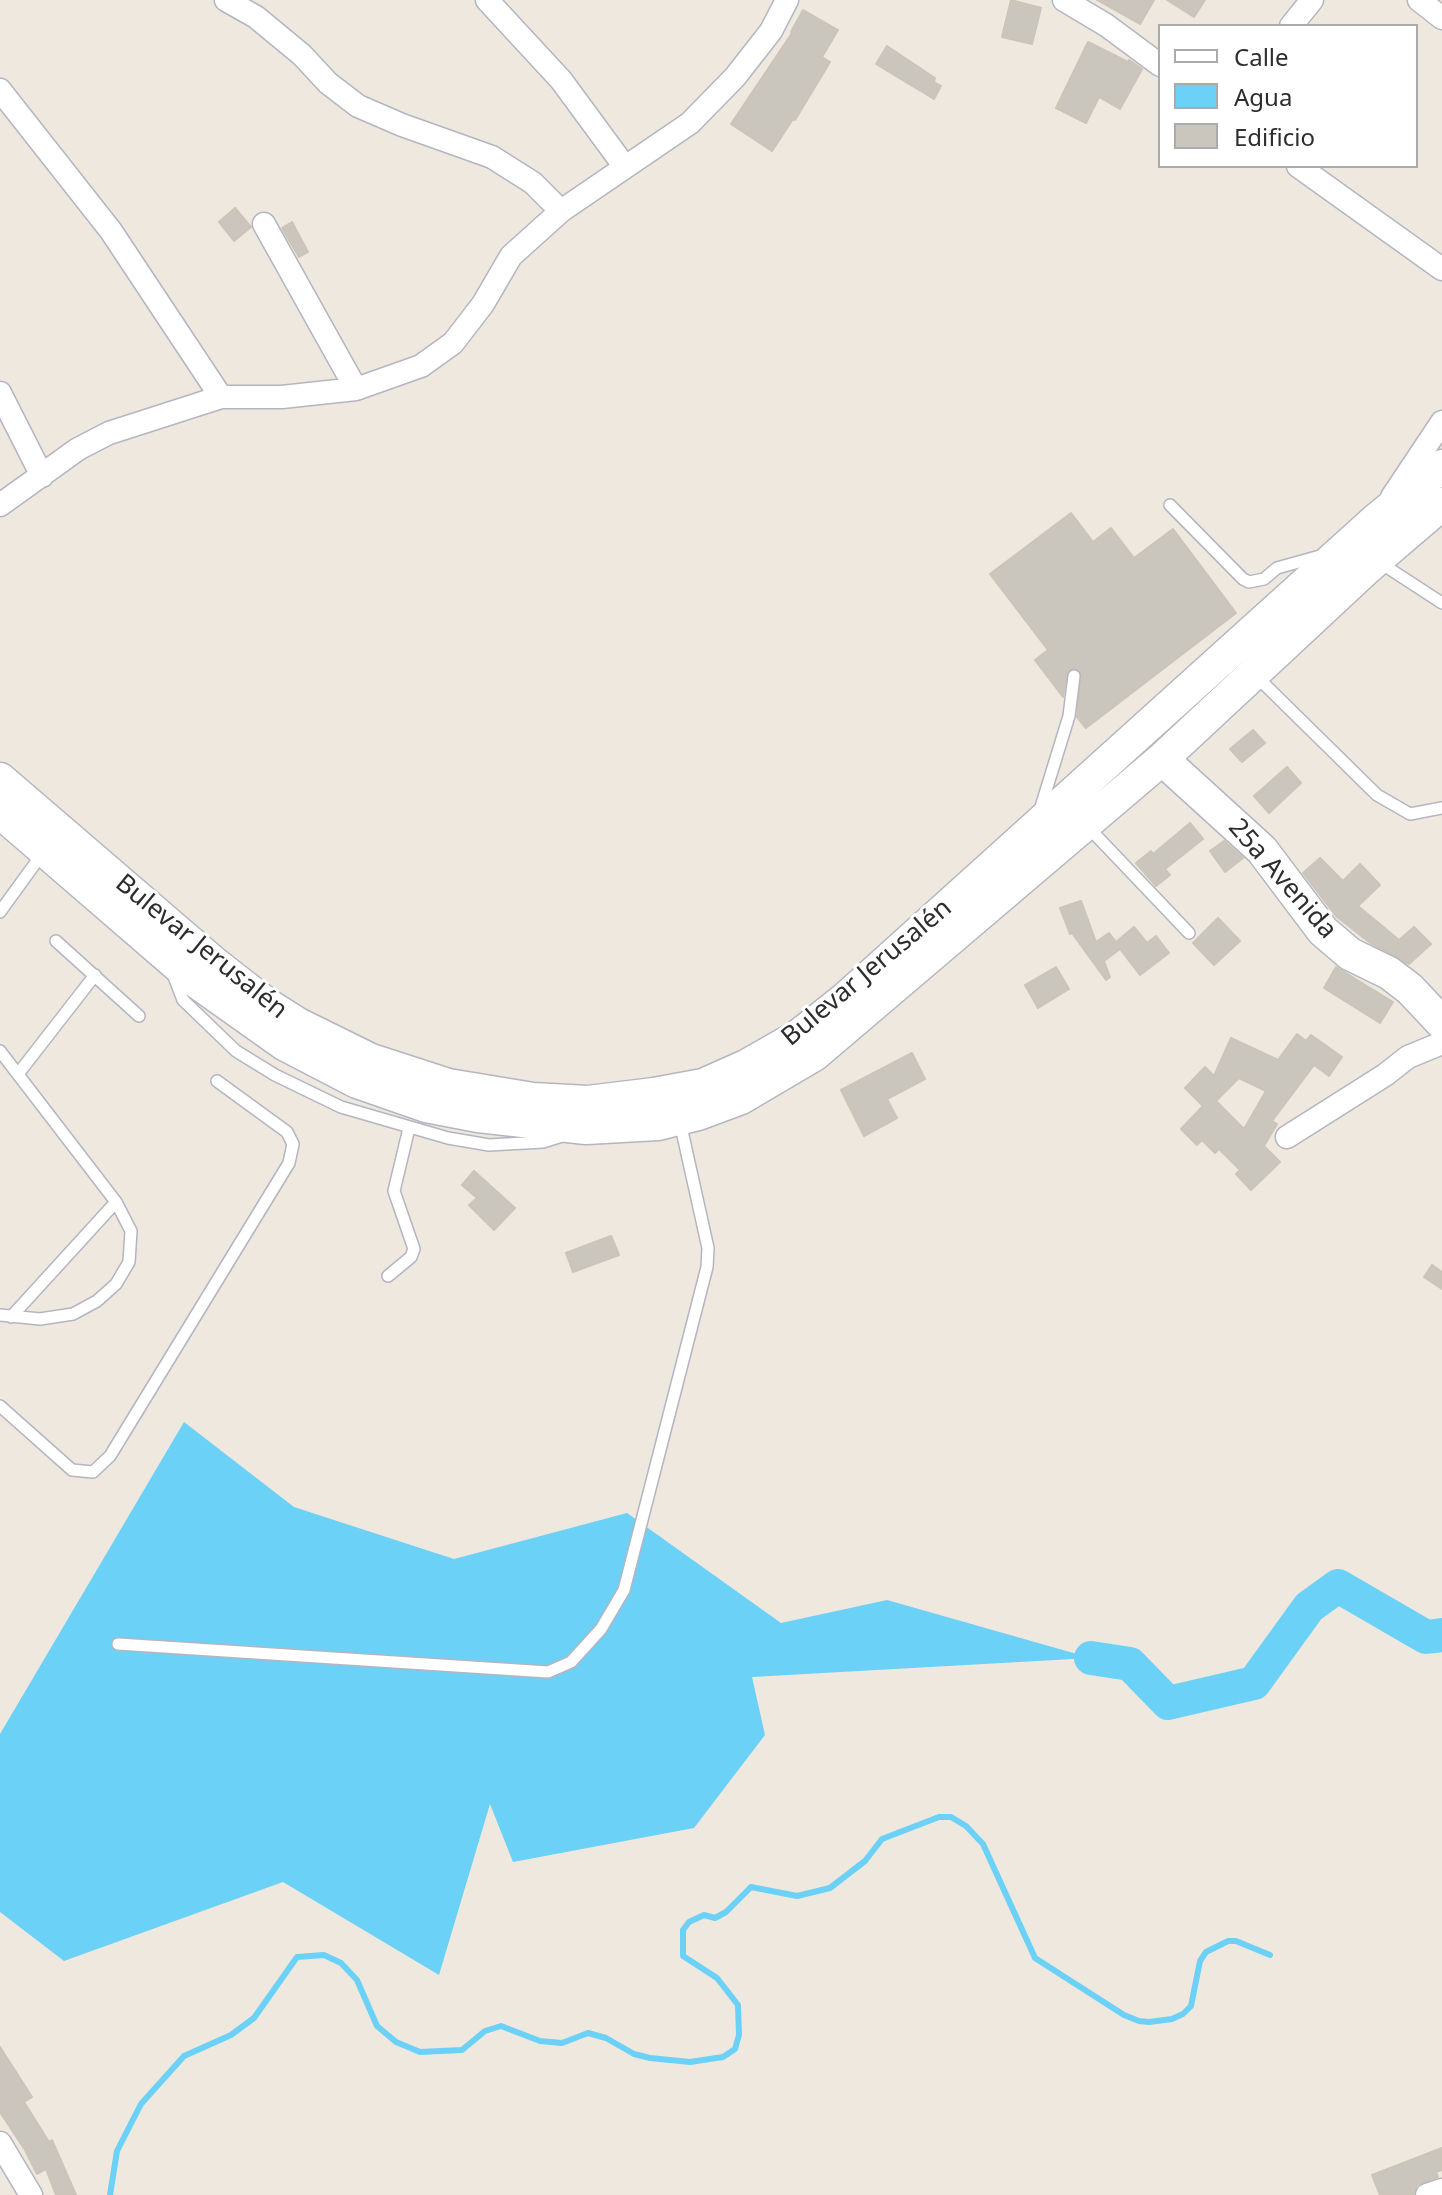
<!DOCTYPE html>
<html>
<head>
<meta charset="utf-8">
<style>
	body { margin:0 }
	#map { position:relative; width:1442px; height:2195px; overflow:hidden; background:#efe8df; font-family:"Noto Sans",sans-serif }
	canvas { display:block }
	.legend { position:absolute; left:1158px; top:24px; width:260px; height:144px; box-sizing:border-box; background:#fff; border:2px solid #ababab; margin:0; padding:10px 14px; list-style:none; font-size:24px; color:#2d2d2d }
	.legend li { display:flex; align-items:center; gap:16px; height:40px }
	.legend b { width:40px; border:2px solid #ababab }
</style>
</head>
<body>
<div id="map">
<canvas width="1442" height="2195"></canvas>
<ul class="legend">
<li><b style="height:10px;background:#fff"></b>Calle</li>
<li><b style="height:22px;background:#6cd1f7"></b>Agua</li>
<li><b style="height:22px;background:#cbc6bd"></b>Edificio</li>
</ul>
</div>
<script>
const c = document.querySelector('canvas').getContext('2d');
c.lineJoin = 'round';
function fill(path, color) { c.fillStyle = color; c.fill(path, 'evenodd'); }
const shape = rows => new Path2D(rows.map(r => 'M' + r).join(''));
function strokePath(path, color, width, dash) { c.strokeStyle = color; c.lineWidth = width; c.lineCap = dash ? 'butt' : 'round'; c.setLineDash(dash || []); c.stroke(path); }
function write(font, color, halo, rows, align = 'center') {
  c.font = font + ' "Noto Sans",sans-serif'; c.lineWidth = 6; c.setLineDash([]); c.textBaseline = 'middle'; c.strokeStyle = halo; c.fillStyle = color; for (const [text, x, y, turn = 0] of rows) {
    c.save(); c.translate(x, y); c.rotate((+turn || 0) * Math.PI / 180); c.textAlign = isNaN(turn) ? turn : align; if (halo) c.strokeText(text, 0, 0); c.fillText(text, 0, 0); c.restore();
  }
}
fill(shape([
	[184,1422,294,1507,454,1559,627,1513,781,1623,887,1600,1091,1658,752,1677,765,1735,694,1828,513,1862,490,1804,439,1975,283,1882,64,1961,0,1912,0,1734]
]), '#6cd1f7');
strokePath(shape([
	[110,2195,117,2151,141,2104,184,2056,231,2035,254,2018,297,1957,324,1955,341,1963,357,1980,377,2026,396,2042,420,2052,462,2050,485,2031,501,2026,540,2041,562,2043,588,2033,606,2038,634,2054,650,2058,690,2062,723,2057,735,2049,739,2035,738,2005,717,1978,683,1956,683,1930,689,1922,704,1915,715,1918,726,1912,751,1887,797,1896,830,1888,865,1861,882,1839,939,1817,951,1817,966,1826,983,1844,1035,1958,1124,2015,1139,2021,1149,2022,1172,2019,1183,2014,1191,2006,1200,1961,1206,1952,1228,1941,1236,1941,1270,1955]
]), '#6cd1f7', 6);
strokePath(shape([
	[1091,1658,1130,1664,1168,1703,1254,1683,1309,1607,1338,1586,1426,1637,1442,1635]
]), '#6cd1f7', 34);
const building = shape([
	[1011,0,1041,8,1032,44,1002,37,1011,0],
	[1097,0,1154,0,1140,24,1097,0],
	[1167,0,1205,0,1194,17,1167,0],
	[803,10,838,30,822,57,830,62,795,120,793,119,772,151,731,124,792,33,791,32,803,10],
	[1088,42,1128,62,1129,60,1142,69,1120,109,1099,97,1086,123,1056,108,1088,42],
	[887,46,935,78,934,82,941,86,934,99,876,64,887,46],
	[235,208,251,227,234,241,219,222,235,208],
	[292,222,308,252,299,257,282,228,292,222],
	[1071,513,1093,542,1111,528,1134,558,1173,529,1236,613,1086,728,1077,717,1081,672,1074,668,1067,672,1063,697,1035,660,1048,650,990,574,1071,513],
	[1253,730,1265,743,1242,762,1230,749,1253,730],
	[1287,767,1301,783,1269,813,1254,796,1287,767],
	[1190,823,1203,839,1165,869,1170,875,1156,886,1136,863,1151,851,1153,854,1190,823],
	[1224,841,1243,858,1225,872,1210,851,1224,841],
	[1320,858,1343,881,1360,864,1380,885,1358,906,1399,940,1414,927,1431,944,1409,964,1369,942,1336,916,1303,873,1320,858],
	[1081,901,1096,942,1109,933,1116,942,1134,927,1147,943,1156,936,1169,953,1140,975,1120,949,1104,961,1110,977,1106,980,1072,933,1070,934,1060,908,1081,901],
	[1218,918,1240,941,1214,965,1193,943,1218,918],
	[1056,967,1069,989,1038,1008,1025,985,1056,967],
	[1336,967,1393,1002,1380,1023,1324,988,1336,967],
	[1297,1034,1306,1041,1311,1035,1342,1057,1329,1076,1314,1065,1272,1121,1277,1124,1264,1146,1280,1162,1251,1190,1236,1174,1240,1170,1219,1149,1215,1153,1202,1140,1197,1145,1181,1129,1203,1106,1185,1088,1205,1067,1214,1076,1231,1038,1278,1060,1297,1034],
	[1239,1078,1266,1091,1244,1129,1216,1101,1239,1078],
	[912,1053,925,1079,887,1099,897,1118,864,1136,841,1090,912,1053],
	[474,1171,515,1208,494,1230,469,1205,477,1198,462,1185,474,1171],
	[611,1236,619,1255,573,1272,566,1253,611,1236],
	[1432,1265,1442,1272,1442,1289,1424,1277,1432,1265],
	[0,2047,32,2097,24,2102,49,2142,52,2140,76,2195,56,2195,46,2169,37,2174,25,2150,0,2112,0,2047],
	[1442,2148,1442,2170,1436,2172,1438,2177,1417,2185,1413,2195,1380,2195,1372,2175,1442,2148]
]);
fill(building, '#cbc6bd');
strokePath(building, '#cbc4b8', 2);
const lane = shape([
	[1170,505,1243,579,1249,582,1264,579,1277,568,1320,556],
	[1379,562,1442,603],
	[1254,674,1377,795,1410,814,1442,808],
	[1040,810,1069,716,1074,676],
	[1088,827,1189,933],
	[0,912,42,854],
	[56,941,139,1016],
	[173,974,183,1000,236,1051,275,1075,341,1107,448,1138,489,1145,543,1142,562,1136],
	[0,1051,116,1202,131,1231,129,1262,116,1284,97,1301,73,1314,40,1319,0,1315],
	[18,1074,95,975],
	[388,1276,411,1257,414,1249,394,1191,409,1128],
	[11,1317,116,1202],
	[0,1406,72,1470,93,1472,110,1456,289,1163,293,1144,287,1132,217,1081],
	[118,1644,548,1672,571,1662,601,1629,624,1590,707,1267,708,1248,680,1122]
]);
const street = shape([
	[226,0,256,17,302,55,328,83,358,106,402,125,492,157,533,183,561,211],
	[487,0,561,80,625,167],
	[1064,0,1106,25,1160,65],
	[1419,0,1442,18],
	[1291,26,1312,0],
	[0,90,111,231,221,397],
	[1298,166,1442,269],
	[264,224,356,389],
	[0,393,42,476],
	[1392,497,1442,422],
	[0,505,78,449,109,433,221,397,282,397,356,389,421,366,453,343,483,304,511,256,561,211,690,123,735,77,771,31,787,0],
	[1287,1137,1385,1075,1408,1057,1442,1043],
	[0,2143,31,2195],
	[1427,2195,1442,2190]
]);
const secondary = shape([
	[1162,759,1262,850,1323,931,1350,954,1389,973,1410,989,1442,1023],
	[0,779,214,963,268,1005,298,1024,371,1060,448,1085,533,1099,588,1102,654,1094,703,1085,748,1065,797,1037,846,998,1377,519,1442,466],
	[0,812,198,983,284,1044,357,1082,426,1106,478,1116,586,1128,658,1124,698,1114,741,1098,814,1055,1162,759,1367,568,1442,504]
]);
strokePath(lane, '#b3b5c1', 14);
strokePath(street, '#b3b5c1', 25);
strokePath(secondary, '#b3b5c1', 35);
strokePath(lane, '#fff', 11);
strokePath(street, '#fff', 22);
strokePath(secondary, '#fff', 32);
write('26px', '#2d2d2d', '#fff', [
	["25a Avenida",1282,879,49],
	["Bulevar Jerusalén",201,947,39],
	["Bulevar Jerusalén",867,973,-40]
]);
</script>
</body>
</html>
